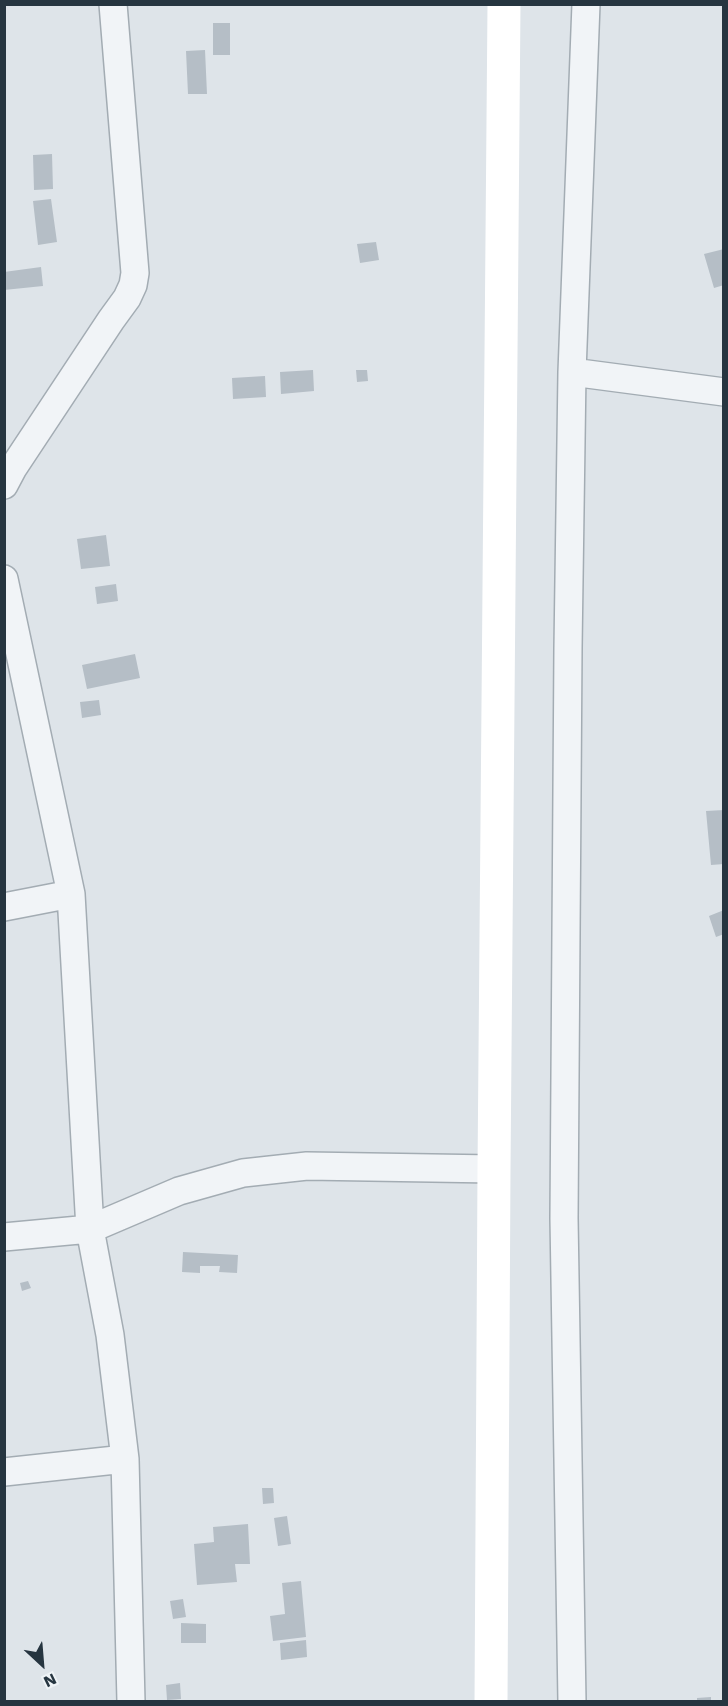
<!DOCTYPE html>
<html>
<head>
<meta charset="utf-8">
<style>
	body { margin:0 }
	#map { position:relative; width:728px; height:1706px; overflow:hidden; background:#dee4e9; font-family:"Work Sans",sans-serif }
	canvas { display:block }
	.frame { position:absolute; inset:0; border:6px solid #263540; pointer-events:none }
	.north { position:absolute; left:12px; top:1634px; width:60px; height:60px; -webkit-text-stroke:4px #eef3f6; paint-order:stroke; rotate:154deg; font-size:16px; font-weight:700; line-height:24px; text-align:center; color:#263540 }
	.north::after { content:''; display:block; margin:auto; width:21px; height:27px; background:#263540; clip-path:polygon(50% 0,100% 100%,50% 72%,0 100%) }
</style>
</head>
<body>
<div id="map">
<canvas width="728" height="1706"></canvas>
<div class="frame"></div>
<div class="north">N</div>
</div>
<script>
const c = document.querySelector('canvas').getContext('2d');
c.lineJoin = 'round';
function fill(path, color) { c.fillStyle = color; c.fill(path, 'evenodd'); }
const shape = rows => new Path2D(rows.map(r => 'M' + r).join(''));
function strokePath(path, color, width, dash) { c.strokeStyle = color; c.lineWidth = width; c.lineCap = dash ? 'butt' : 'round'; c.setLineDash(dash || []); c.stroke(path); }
fill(shape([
	[213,23,230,23,230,55,213,55],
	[205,50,207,94,188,94,186,51],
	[52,154,53,189,34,190,33,155],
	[51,199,57,242,38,245,33,201],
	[376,242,379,260,360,263,357,244],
	[724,249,724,285,714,288,704,254],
	[41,267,43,286,4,290,4,272],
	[313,370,314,391,281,394,280,372],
	[356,370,367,370,368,381,357,382],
	[265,376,266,397,233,399,232,378],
	[106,535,110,566,81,569,77,539],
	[116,584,118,601,97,604,95,587],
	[135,654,140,678,87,689,82,665],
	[99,700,101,715,82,718,80,702],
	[724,810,724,864,711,865,706,811],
	[724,910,724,934,716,937,709,916],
	[183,1252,238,1255,237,1273,219,1272,220,1266,200,1266,200,1273,182,1272],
	[28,1281,31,1288,22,1291,20,1283],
	[262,1488,273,1488,274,1503,263,1504],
	[287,1516,291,1544,278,1546,274,1518],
	[248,1524,250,1564,235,1564,237,1582,197,1585,194,1544,214,1542,213,1527],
	[301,1581,306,1637,273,1641,270,1616,285,1614,282,1583],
	[183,1599,186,1617,173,1619,170,1601],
	[181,1623,206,1624,206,1643,181,1643],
	[306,1640,307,1657,281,1660,280,1643],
	[180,1683,181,1699,167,1700,166,1685],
	[711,1697,711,1702,697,1702,697,1698]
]), '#b5bec6');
const minor = shape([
	[572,372,724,392],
	[4,485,13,468,111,320,127,298,133,285,135,273,113,4],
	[4,579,71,894,90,1229,110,1335,125,1459,131,1702],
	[4,907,71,894],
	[4,1237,90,1229,179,1191,243,1173,307,1166,494,1169],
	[4,1472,125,1459],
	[572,1702,564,1218,568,648,572,372,586,4]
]);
strokePath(minor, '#a3acb3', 30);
strokePath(minor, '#f1f4f7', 27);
strokePath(shape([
	[491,1702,494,1169,504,4]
]), '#fff', 33);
</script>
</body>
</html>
